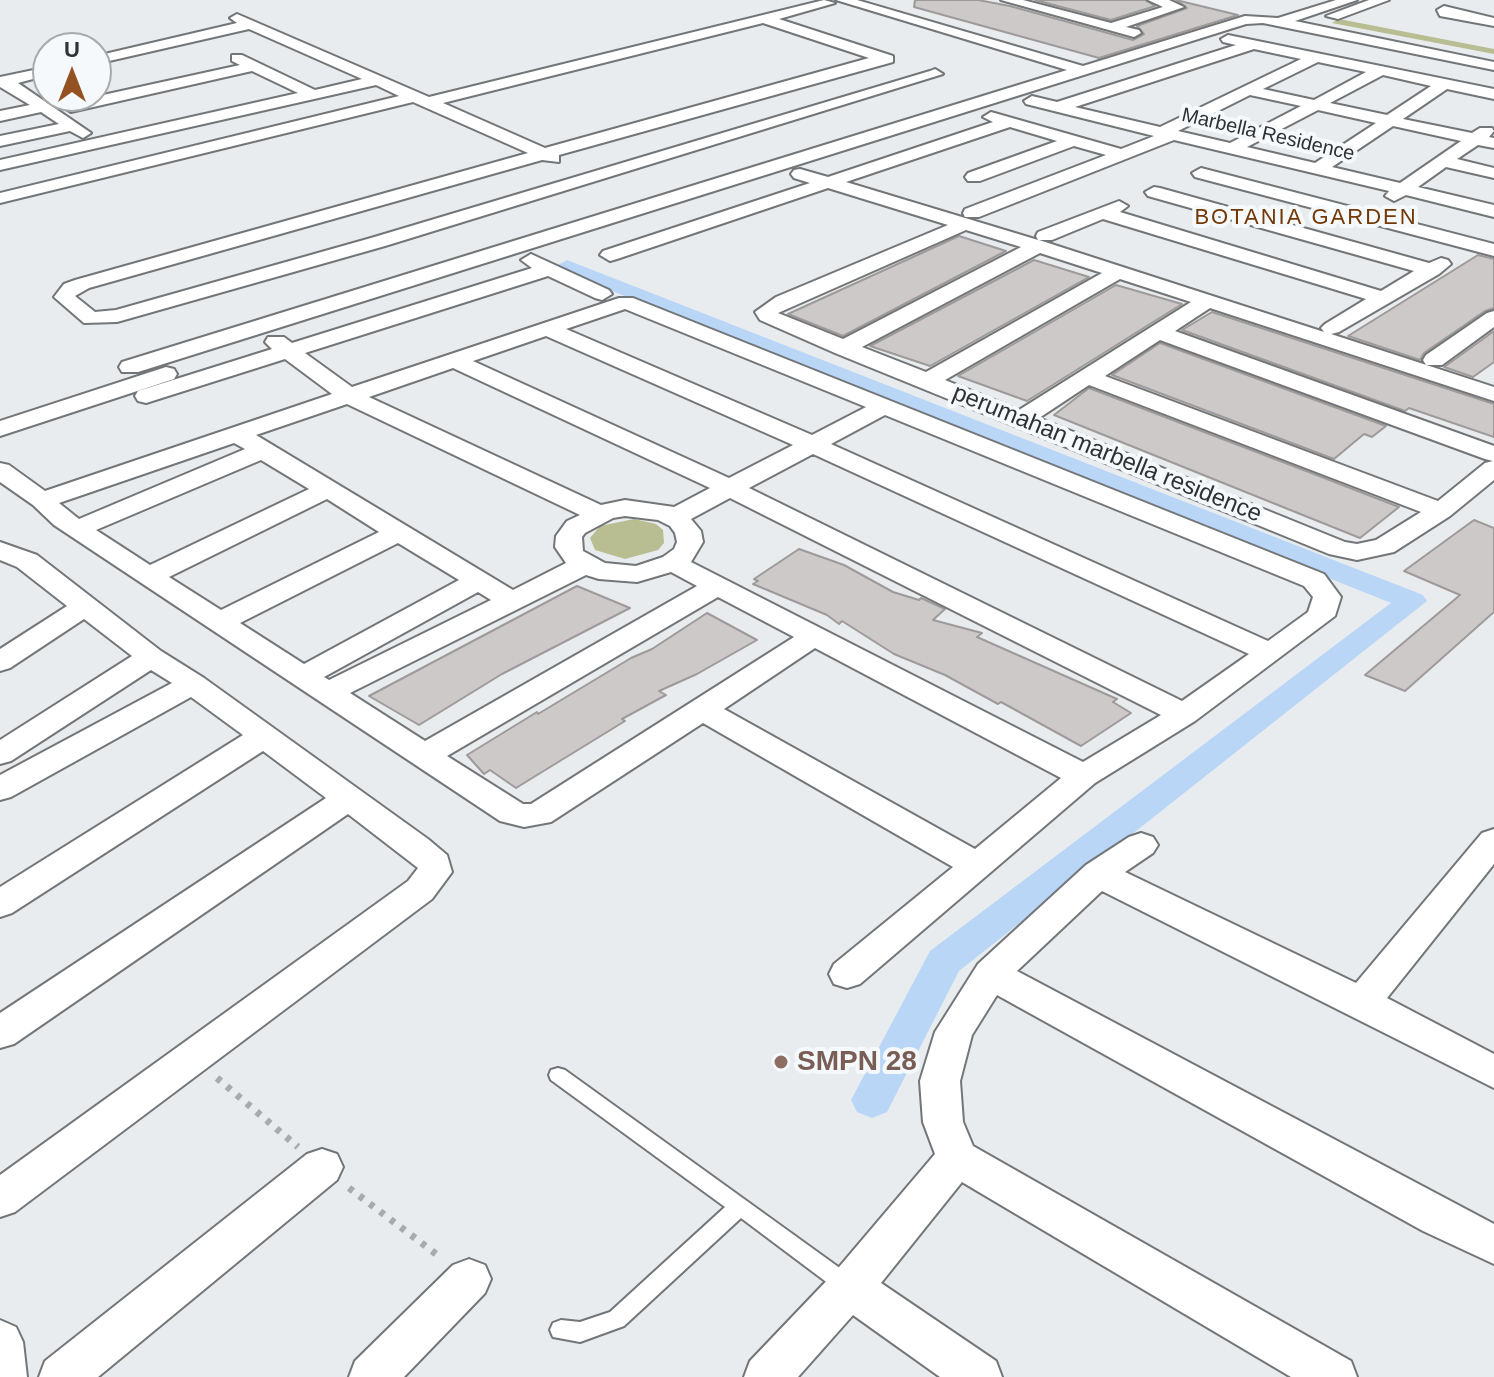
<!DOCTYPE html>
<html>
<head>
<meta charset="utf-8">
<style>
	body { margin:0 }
	#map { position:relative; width:1494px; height:1377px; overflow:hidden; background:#e8ecef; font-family:Helvetica,sans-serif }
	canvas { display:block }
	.north { position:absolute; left:32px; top:32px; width:80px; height:80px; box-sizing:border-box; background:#f6f9fc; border:2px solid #a7a9ab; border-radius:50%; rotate:0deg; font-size:22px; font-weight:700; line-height:32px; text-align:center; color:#303132 }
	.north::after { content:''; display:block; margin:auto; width:28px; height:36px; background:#945121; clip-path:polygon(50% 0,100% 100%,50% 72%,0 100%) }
</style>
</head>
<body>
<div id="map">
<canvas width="1494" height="1377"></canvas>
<div class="north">U</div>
</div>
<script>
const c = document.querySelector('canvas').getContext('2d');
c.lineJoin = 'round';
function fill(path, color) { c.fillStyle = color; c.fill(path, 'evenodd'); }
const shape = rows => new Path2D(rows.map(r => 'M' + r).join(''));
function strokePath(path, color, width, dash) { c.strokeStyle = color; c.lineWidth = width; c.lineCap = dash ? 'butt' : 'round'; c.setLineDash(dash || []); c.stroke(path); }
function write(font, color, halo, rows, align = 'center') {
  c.font = font + ' Helvetica,sans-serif'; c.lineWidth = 8; c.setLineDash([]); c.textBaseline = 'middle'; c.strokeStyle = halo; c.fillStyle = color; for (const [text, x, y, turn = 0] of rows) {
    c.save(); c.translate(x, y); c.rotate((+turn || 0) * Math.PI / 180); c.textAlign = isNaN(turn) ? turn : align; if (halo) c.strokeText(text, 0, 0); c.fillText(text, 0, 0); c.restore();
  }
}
fill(shape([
	[1339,19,1494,49,1494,54,1332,23],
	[634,519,656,524,663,530,664,543,658,550,625,559,595,550,590,538,600,526]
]), '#b8bd92');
fill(shape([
	[567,260,1423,595,1427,601,959,971,887,1112,872,1118,857,1112,851,1100,930,951,1391,603,560,270,556,266,567,260]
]), '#b9d6f7');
const building = shape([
	[915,0,978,0,1010,6,1133,40,1144,34,1137,26,1187,8,1176,0,1238,15,1099,58,914,7,915,0],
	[1035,0,1145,0,1155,6,1111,20,1035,0],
	[959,236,1006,251,843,336,788,314,959,236],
	[1478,255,1494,259,1494,308,1485,311,1424,353,1420,360,1348,336,1478,255],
	[1034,260,1089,277,930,366,870,346,1034,260],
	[1116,285,1182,304,1027,401,958,376,1116,285],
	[1212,312,1494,404,1494,437,1409,408,1405,411,1182,330,1212,312],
	[1494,331,1494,362,1473,377,1444,367,1494,331],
	[1160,343,1386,426,1372,437,1364,434,1334,459,1112,375,1160,343],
	[1089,388,1314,474,1399,507,1360,538,1054,415,1089,388],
	[1474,520,1494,528,1494,612,1405,691,1365,675,1460,595,1404,571,1474,520],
	[799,549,844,565,893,592,919,600,921,598,945,609,933,620,982,633,977,637,1117,699,1113,702,1131,713,1081,746,1001,702,998,704,945,675,894,654,842,621,839,624,827,615,753,584,758,581,754,579,799,549],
	[577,586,630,608,502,674,419,725,369,696,577,586],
	[707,613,757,640,697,674,659,691,666,695,622,719,625,721,516,788,490,770,484,774,467,755,537,712,538,714,631,658,652,649,707,613]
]);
fill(building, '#cdc9c8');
strokePath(building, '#9f9a9a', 2);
const lane = shape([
	[558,1068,565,1070,855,1279,858,1286,855,1293,848,1296,841,1293,741,1218,624,1326,580,1342,553,1337,550,1330,553,1323,561,1320,580,1322,610,1312,725,1207,551,1080,549,1075,551,1070,558,1068]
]);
const street = shape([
	[824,0,835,3,779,19,893,56,893,62,559,155,559,162,542,160,89,288,75,296,95,312,116,310,371,238,930,71,935,69,943,74,385,246,117,322,84,323,54,297,64,284,75,280,528,153,413,102,0,203,0,193,399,96,376,85,0,170,0,160,298,93,252,71,71,112,63,107,71,102,240,65,232,61,232,55,242,55,315,90,362,79,249,29,96,64,96,56,237,23,230,18,237,14,429,97,824,0],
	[763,23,869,58,545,148,443,103,763,23],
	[836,0,857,0,1083,66,1245,16,1278,18,1336,0,1357,0,1295,21,1494,62,1494,70,1263,23,1246,24,138,372,122,372,119,367,122,362,1067,70,836,0],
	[1001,0,1023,0,1111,23,1163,7,1148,0,1169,0,1184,7,1126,27,1139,30,1141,33,1134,37,1001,0],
	[1369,0,1389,0,1338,19,1326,16,1369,0],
	[1444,6,1494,18,1494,26,1440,16,1437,10,1444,6],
	[1228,35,1494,89,1494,99,1447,89,1403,119,1472,133,1480,128,1492,128,1494,131,1489,137,1494,138,1494,148,1478,145,1457,159,1494,168,1494,178,1446,167,1418,187,1494,205,1494,217,1406,195,1394,201,1385,196,1389,191,1174,140,979,217,965,217,963,213,965,209,1106,155,1074,146,980,181,968,181,965,177,968,173,1057,141,1010,127,846,182,1038,240,1036,236,1038,232,1119,201,1128,206,1120,212,1381,291,1414,271,1148,196,1145,192,1154,187,1160,188,1429,263,1441,258,1448,260,1451,264,1439,274,1339,332,1331,334,1494,387,1494,401,1210,308,1175,331,1494,446,1494,480,1450,516,1394,552,1357,560,1329,554,835,353,760,320,755,312,776,297,948,225,828,188,617,259,610,261,600,255,603,251,810,183,794,178,791,174,794,170,800,169,828,177,993,122,983,117,991,112,1121,149,1154,136,1026,104,1024,101,1032,96,1057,102,1236,45,1223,42,1221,39,1228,35],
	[1254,49,1301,59,1160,127,1075,107,1254,49],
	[1318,62,1366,72,1314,100,1263,89,1318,62],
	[1383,75,1431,86,1387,115,1330,103,1383,75],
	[1250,95,1301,106,1230,143,1178,131,1250,95],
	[1318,110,1376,123,1315,163,1247,147,1318,110],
	[1393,126,1461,141,1400,183,1332,167,1393,126],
	[1103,219,1366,299,1325,324,1321,328,1324,332,1039,240,1052,240,1103,219],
	[966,230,1021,247,843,339,778,313,966,230],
	[1040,253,1102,273,926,372,862,347,1040,253],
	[1120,279,1191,302,1019,410,945,380,1120,279],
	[1160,340,1485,459,1493,461,1485,463,1438,501,1105,376,1160,340],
	[1089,385,1421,512,1376,540,1357,544,1345,542,1039,418,1089,385],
	[48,67,48,75,18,83,91,133,83,138,70,131,0,146,0,136,59,124,41,112,0,121,0,111,30,105,0,87,0,77,48,67],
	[1201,168,1494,244,1494,256,1195,177,1192,173,1201,168],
	[531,254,609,290,612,294,602,300,595,298,548,276,305,353,352,387,619,298,633,298,1324,574,1341,597,1335,616,1195,721,1095,783,860,984,847,988,834,984,829,974,834,964,953,867,703,723,551,822,524,827,500,821,54,525,33,505,0,482,0,463,9,465,45,491,332,394,285,359,146,403,138,401,135,396,138,391,272,349,265,342,268,337,284,337,292,343,532,268,521,260,531,254],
	[625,309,866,407,812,435,566,329,625,309],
	[546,336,793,445,729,478,473,361,546,336],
	[453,368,710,488,674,507,625,500,601,505,369,397,453,368],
	[347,404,580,515,567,521,556,536,555,547,566,563,513,590,256,435,347,404],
	[885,415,1304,586,1313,597,1308,612,1268,641,831,444,885,415],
	[234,443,245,449,79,519,59,503,234,443],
	[813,454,1249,654,1182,701,749,488,813,454],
	[261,460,309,489,150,565,96,530,261,460],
	[730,498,1161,715,1083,762,691,562,703,542,701,531,691,519,730,498],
	[327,499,379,532,221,610,169,577,327,499],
	[625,516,658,520,670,526,675,533,677,542,674,549,663,557,636,566,605,563,583,551,582,537,585,533,613,518,625,516],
	[398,543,459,580,304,664,240,623,398,543],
	[671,572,697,586,425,741,350,693,586,575,599,579,637,582,671,572],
	[478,592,491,600,329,680,324,677,478,592],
	[718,597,794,637,531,804,523,804,447,756,718,597],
	[815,648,1061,778,975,849,724,709,815,648],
	[1494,311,1494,327,1442,365,1426,365,1423,360,1426,355,1487,313,1494,311],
	[166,367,174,369,177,374,174,379,0,436,0,421,166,367],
	[0,542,37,555,161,651,204,678,428,839,447,855,452,872,432,899,15,1212,0,1217,0,1175,408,881,418,868,348,814,14,1044,0,1048,0,1013,326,798,263,751,12,913,0,917,0,887,243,735,191,697,11,797,0,800,0,775,172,683,151,670,11,761,0,764,0,740,132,656,84,619,10,668,0,671,0,649,67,606,17,567,0,560,0,542],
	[1494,829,1494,864,1387,998,1494,1054,1494,1088,1102,891,1017,971,1494,1224,1494,1264,1423,1231,997,995,972,1035,960,1081,963,1122,973,1146,1351,1361,1357,1377,1291,1377,962,1182,881,1283,996,1361,1002,1377,940,1377,853,1315,798,1377,744,1377,750,1361,834,1273,935,1154,923,1122,920,1081,935,1032,978,964,1086,865,1129,837,1141,833,1153,837,1158,845,1153,853,1125,872,1356,983,1482,833,1494,829],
	[322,1149,337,1154,343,1167,337,1180,98,1377,39,1377,45,1361,307,1154,322,1149],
	[469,1259,485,1265,491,1279,485,1293,404,1377,349,1377,355,1361,453,1265,469,1259],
	[0,1320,16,1327,23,1342,27,1377,0,1377,0,1320]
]);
strokePath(lane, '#737678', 4);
strokePath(street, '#737678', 4);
strokePath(shape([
	[217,1078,298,1147],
	[349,1188,440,1257]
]), '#a8abad', 7, [5, 8]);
fill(lane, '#fff');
fill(street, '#fff');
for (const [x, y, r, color] of [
	[781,1062,8,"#8d6e63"]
]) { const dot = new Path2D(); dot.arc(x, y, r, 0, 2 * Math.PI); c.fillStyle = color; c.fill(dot); strokePath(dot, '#f6f9fc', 3); }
write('20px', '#303132', '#f6f9fc', [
	["Marbella Residence",1268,135,13]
]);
c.letterSpacing = '2px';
write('22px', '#733806', '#f6f9fc', [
	["BOTANIA GARDEN",1306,218]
]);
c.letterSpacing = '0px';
write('24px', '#303132', '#f6f9fc', [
	["perumahan marbella residence",1107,454,22]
]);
write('bold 28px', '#785e54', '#f6f9fc', [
	["SMPN 28",797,1062]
], 'left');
</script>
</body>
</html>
